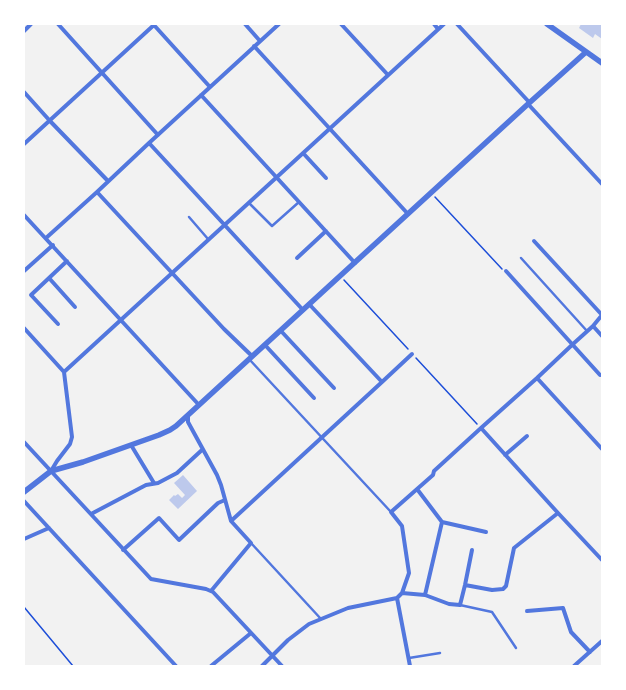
<!DOCTYPE html>
<html>
<head>
<meta charset="utf-8">
<style>
	body { margin:0 }
	#map { position:relative; width:626px; height:690px; overflow:hidden; background:#f2f2f2; font-family:"Libre Baskerville",serif }
	canvas { display:block }
	.frame { position:absolute; inset:0; border:25px solid #fff; pointer-events:none }
</style>
</head>
<body>
<div id="map">
<canvas width="626" height="690"></canvas>
<div class="frame"></div>
</div>
<script>
const c = document.querySelector('canvas').getContext('2d');
c.lineJoin = 'round';
function fill(path, color) { c.fillStyle = color; c.fill(path, 'evenodd'); }
const shape = rows => new Path2D(rows.map(r => 'M' + r).join(''));
function strokePath(path, color, width, dash) { c.strokeStyle = color; c.lineWidth = width; c.lineCap = dash ? 'butt' : 'round'; c.setLineDash(dash || []); c.stroke(path); }
fill(shape([
	[581,24,602,24,602,39,595,34,593,38,579,28],
	[183,475,197,491,178,509,169,500,174,495,175,496,178,494,182,498,185,495,174,483]
]), '#bdc9ec');
strokePath(shape([
	[435,197,502,269],
	[344,280,408,349],
	[416,358,477,424],
	[24,607,73,666]
]), '#1d4ed8', 1.5);
strokePath(shape([
	[249,203,272,226,299,202],
	[189,217,208,239],
	[521,258,587,331],
	[249,359,391,512],
	[251,543,321,619],
	[460,605,492,612,516,648],
	[409,658,440,653]
]), '#5277de', 2.5);
strokePath(shape([
	[58,24,158,135],
	[153,24,210,87],
	[245,24,260,41],
	[341,24,388,75],
	[434,24,438,29],
	[457,24,529,102],
	[24,31,31,24],
	[254,46,408,214],
	[24,92,50,121,108,181],
	[201,95,355,263],
	[528,104,602,184],
	[149,143,303,310],
	[24,144,155,24],
	[303,153,326,178],
	[97,192,224,329,252,356],
	[24,215,199,405],
	[46,238,97,192,149,143,279,24],
	[297,258,326,231],
	[24,271,53,245],
	[506,271,600,375],
	[49,278,75,307],
	[309,304,382,382],
	[58,324,31,295,67,261],
	[593,326,602,336],
	[24,328,64,372,72,437,70,444,57,461,51,471],
	[281,331,334,388],
	[265,345,314,398],
	[64,372,444,24],
	[537,378,602,449],
	[188,416,188,422,217,475,221,485,231,521,251,543,211,591],
	[481,428,558,513,602,560],
	[24,442,151,579,206,589,213,592,282,666],
	[131,445,154,483],
	[505,455,527,436],
	[24,501,176,666],
	[91,514,146,485,158,483,177,473,203,449],
	[231,521,382,382,412,354],
	[442,522,486,532],
	[24,539,49,528],
	[123,550,159,518,179,540,218,503,225,500],
	[465,585,492,590,503,589,506,586,514,548,558,513],
	[402,593,409,573,402,526,391,512,433,475,434,471,481,428,537,378,573,344,593,326,602,315,534,241],
	[425,595,449,604,460,605,465,585,472,550],
	[397,598,410,666],
	[527,611,563,608,571,632,590,652],
	[211,666,251,633],
	[262,666,288,640,309,624,348,608,397,598,402,593,425,595,442,522,417,489],
	[574,666,602,641]
]), '#5277de', 4);
strokePath(shape([
	[547,24,602,63],
	[24,492,51,471,83,462,159,435,170,430,176,426,528,104,586,52]
]), '#5277de', 5.5);
</script>
</body>
</html>
